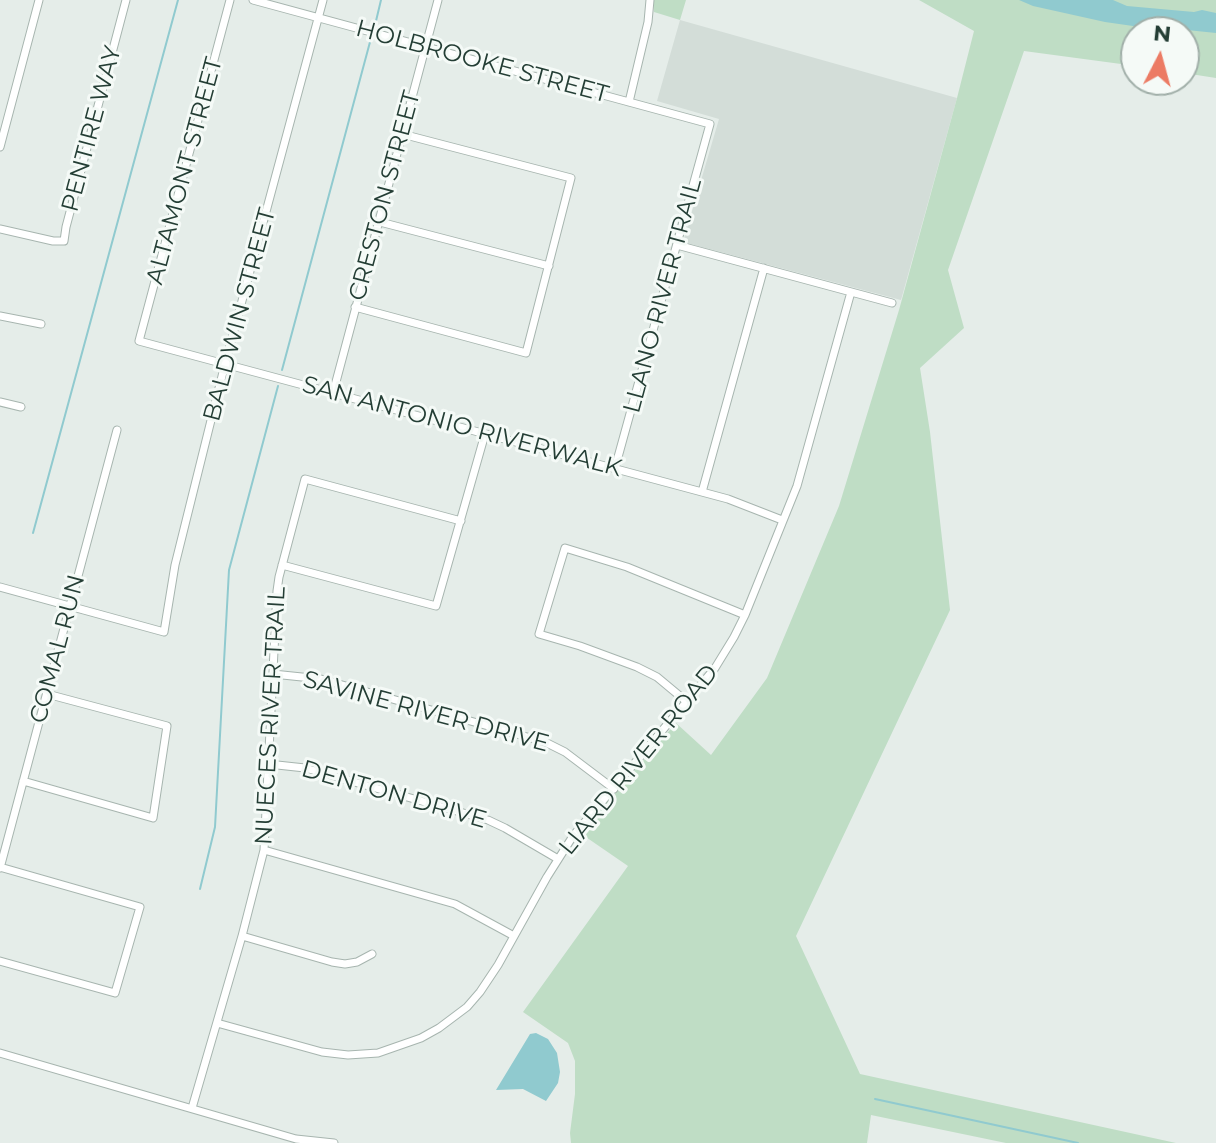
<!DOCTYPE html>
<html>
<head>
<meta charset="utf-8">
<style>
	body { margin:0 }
	#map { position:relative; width:1216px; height:1143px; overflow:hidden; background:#e5ede9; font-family:Montserrat,sans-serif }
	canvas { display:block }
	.north { position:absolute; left:1120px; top:16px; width:80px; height:80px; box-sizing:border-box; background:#f5faf7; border:2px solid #a1afa9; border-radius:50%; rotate:6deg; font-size:22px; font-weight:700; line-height:32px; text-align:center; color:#243e35 }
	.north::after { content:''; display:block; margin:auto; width:28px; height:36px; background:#ec7b64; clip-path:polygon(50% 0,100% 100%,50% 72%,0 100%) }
</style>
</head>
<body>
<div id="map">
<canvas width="1216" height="1143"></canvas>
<div class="north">N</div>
</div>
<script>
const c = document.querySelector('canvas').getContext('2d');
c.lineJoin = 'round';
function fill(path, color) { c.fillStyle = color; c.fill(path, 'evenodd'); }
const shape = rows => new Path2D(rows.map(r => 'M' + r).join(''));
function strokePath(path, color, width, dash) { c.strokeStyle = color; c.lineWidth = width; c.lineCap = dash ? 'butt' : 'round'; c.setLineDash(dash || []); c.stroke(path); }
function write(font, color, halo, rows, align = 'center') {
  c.font = font + ' Montserrat,sans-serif'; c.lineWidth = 6; c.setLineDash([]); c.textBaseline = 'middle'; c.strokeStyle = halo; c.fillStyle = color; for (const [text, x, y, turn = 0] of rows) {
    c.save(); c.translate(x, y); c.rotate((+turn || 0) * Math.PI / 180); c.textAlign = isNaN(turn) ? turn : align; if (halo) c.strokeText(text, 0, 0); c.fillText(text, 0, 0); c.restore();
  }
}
fill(shape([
	[680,20,957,98,901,300,683,242,719,119,657,101]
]), '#d3ddd8');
fill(shape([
	[654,0,686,0,680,20,654,12],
	[919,0,1216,0,1216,78,1184,73,1184,32,1136,32,1136,66,1024,51,948,270,964,328,920,368,930,432,950,610,796,936,860,1074,1176,1143,1006,1143,871,1115,867,1143,571,1143,570,1133,575,1094,575,1061,568,1043,523,1012,628,866,580,833,676,723,711,755,767,678,839,506,899,310,957,98,974,31]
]), '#bfddc5');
fill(shape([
	[1019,0,1113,0,1127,6,1194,12,1202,10,1216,13,1216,33,1187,30,1161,30,1105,22,1033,6],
	[536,1033,548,1039,557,1053,560,1072,558,1083,546,1101,523,1089,496,1090,530,1034]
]), '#90cacf');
strokePath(shape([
	[376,21,381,0],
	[282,370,370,42],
	[33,533,178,0],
	[200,889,215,827,229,570,278,386],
	[875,1099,1078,1143]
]), '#90cacf', 2);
const minor = shape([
	[230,0,139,341,728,499,782,520],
	[253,0,710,124,615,468],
	[629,102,648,22,650,0],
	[0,147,39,0],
	[380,222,549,266],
	[0,229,53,241,64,241,66,227,126,0],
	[677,245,892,303],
	[355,307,526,353,571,178,402,134],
	[0,316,41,324],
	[333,393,438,0],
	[0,402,21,407],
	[702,492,764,268],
	[282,565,436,606,485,434],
	[0,587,164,632,175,565,225,364,323,0],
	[273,674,321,679,545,742,565,752,614,789],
	[687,702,657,677,637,667,580,646,539,634,565,548,627,567,745,615],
	[268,764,305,768,488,820,505,828,558,859],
	[23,781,153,818,167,726,47,694],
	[264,850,455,904,514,936],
	[0,868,117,430],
	[242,936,332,962,345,964,357,962,372,954],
	[0,961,115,993,140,907,0,867],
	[217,1023,322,1052,348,1055,378,1053,421,1038,439,1028,467,1007,480,992,498,965,547,877,573,836,715,668,734,637,745,615,797,486,851,292],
	[0,1053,296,1139,334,1143],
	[192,1108,242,936,264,850,277,591,279,577,305,479,461,521]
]);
strokePath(minor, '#a7b5af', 9);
strokePath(minor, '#fff', 7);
write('24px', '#243e35', '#f5faf7', [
	["HOLBROOKE STREET",482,62,15],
	["PENTIRE WAY",92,129,-75],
	["ALTAMONT STREET",185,171,-75],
	["CRESTON STREET",385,196,-75],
	["LLANO RIVER TRAIL",663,296,-75],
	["BALDWIN STREET",240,315,-75],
	["SAN ANTONIO RIVERWALK",462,427,15],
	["COMAL RUN",58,649,-75],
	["SAVINE RIVER DRIVE",426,712,15],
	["NUECES RIVER TRAIL",271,716,-87],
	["LIARD RIVER ROAD",639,760,-51],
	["DENTON DRIVE",394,795,16]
]);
</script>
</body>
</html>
